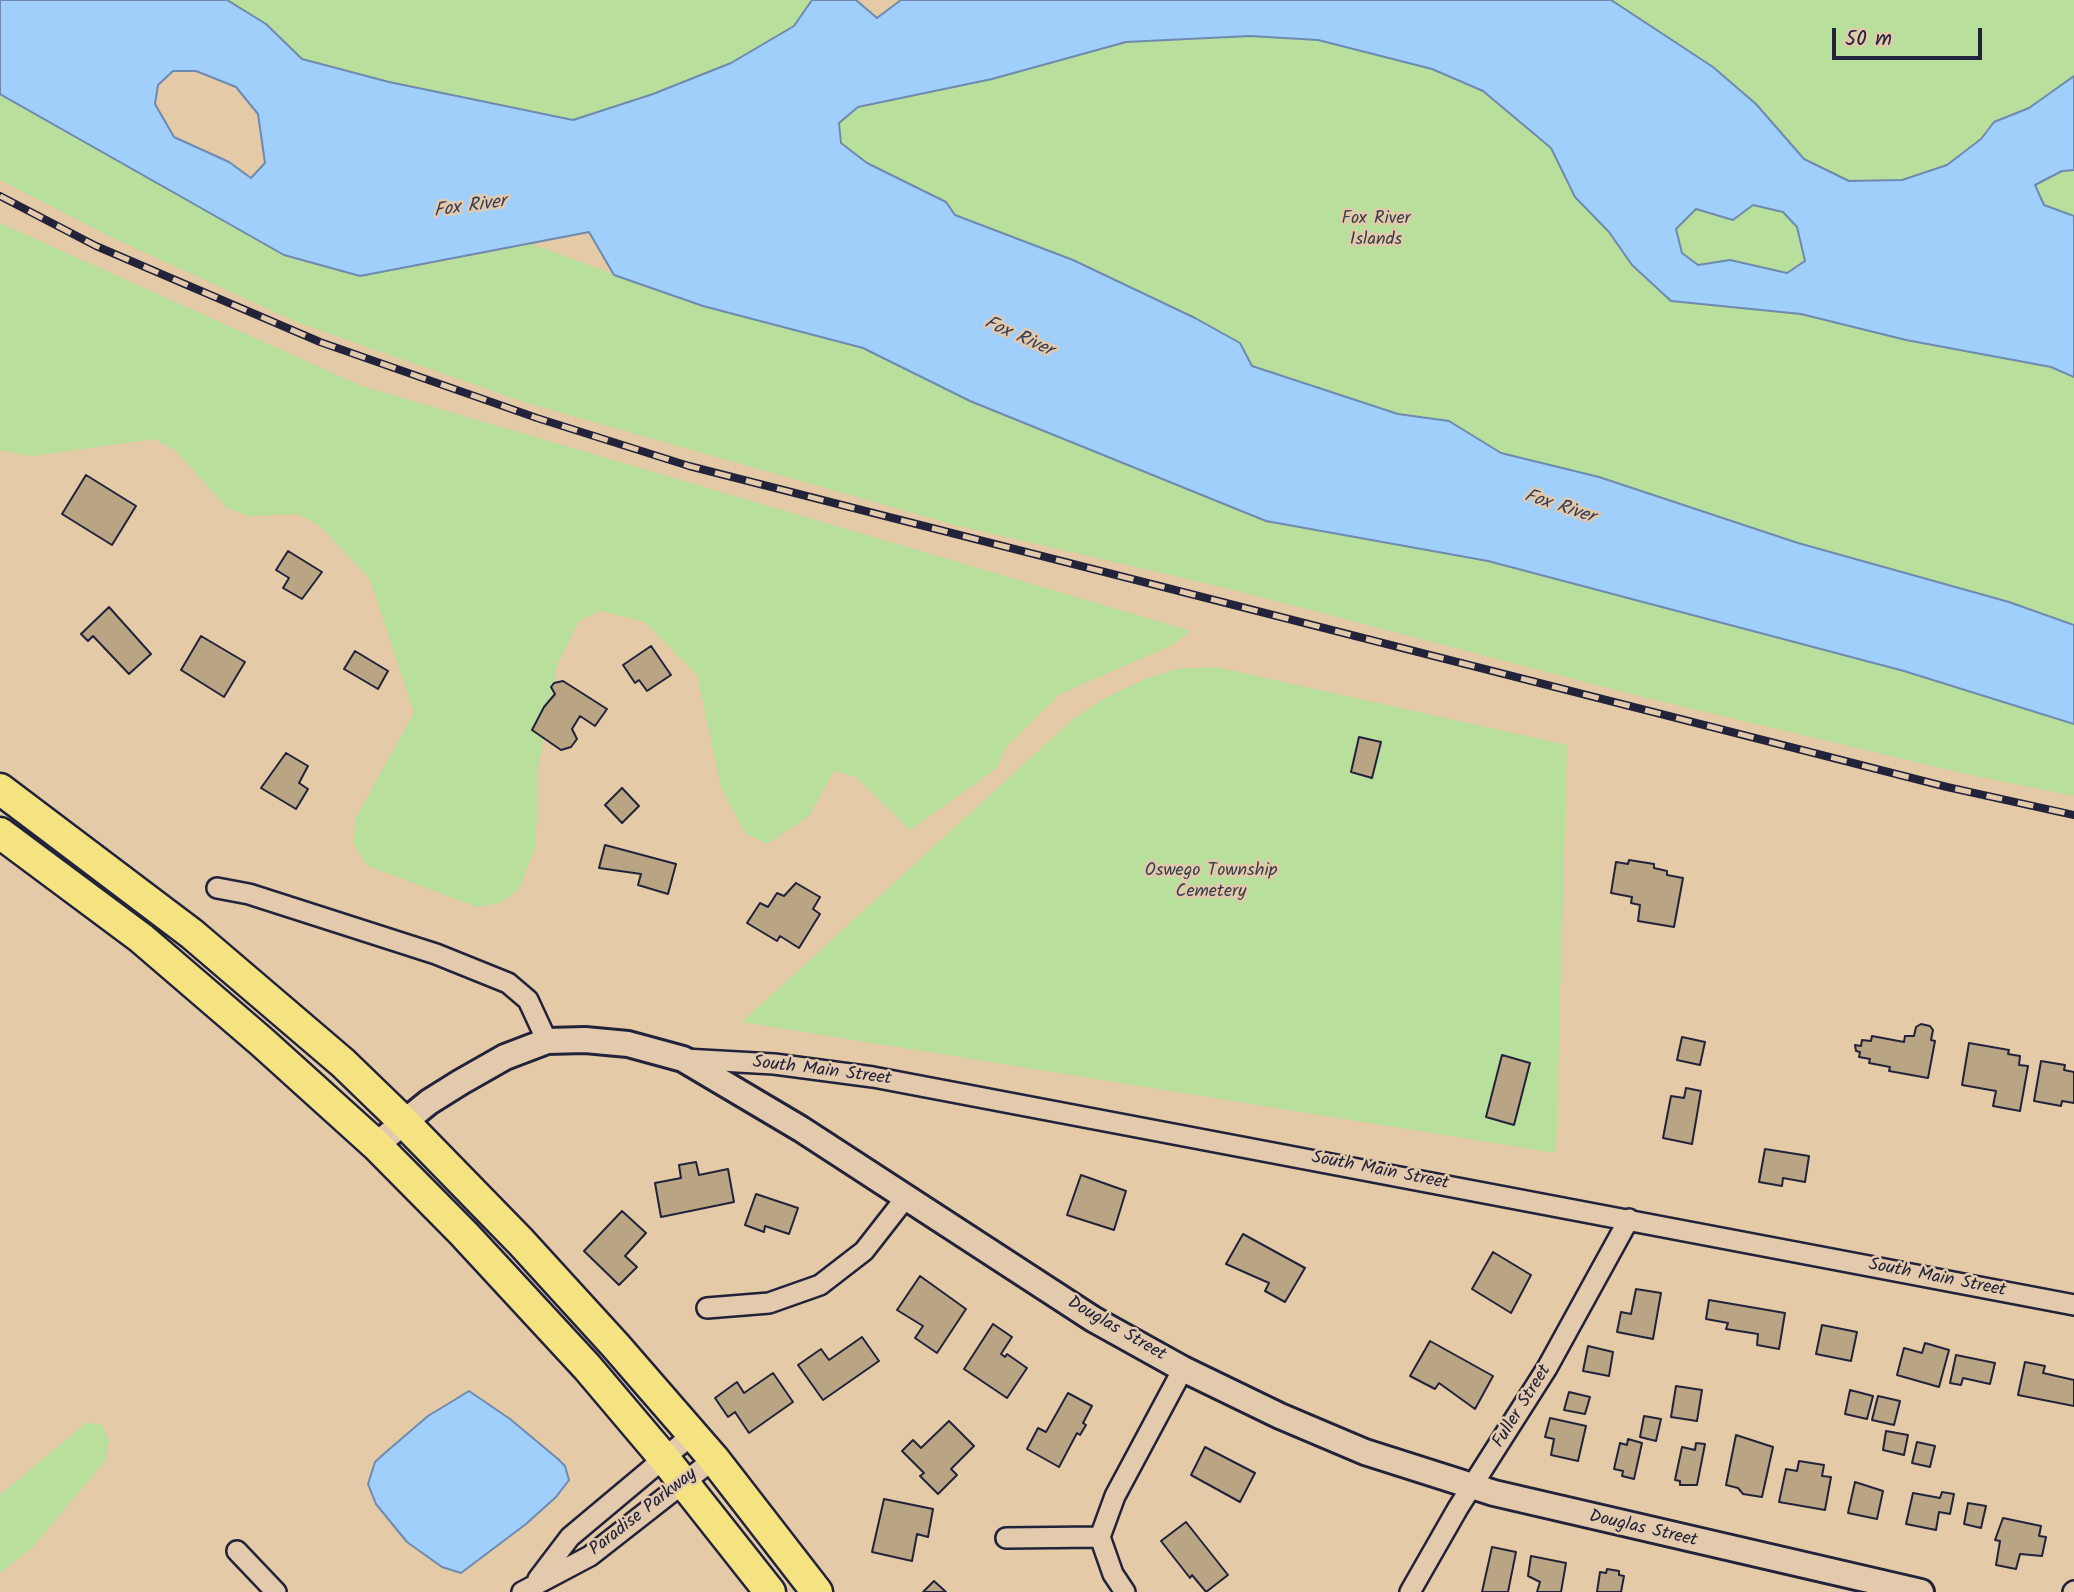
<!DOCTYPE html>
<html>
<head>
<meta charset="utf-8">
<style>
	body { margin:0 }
	#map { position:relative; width:2074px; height:1592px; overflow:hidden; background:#e4caa6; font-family:Kalam,sans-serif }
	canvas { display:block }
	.scale { position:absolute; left:1832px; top:28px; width:150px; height:32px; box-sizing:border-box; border:4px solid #22223b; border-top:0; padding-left:9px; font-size:21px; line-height:24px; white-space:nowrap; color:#22223b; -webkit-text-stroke:5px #e4caac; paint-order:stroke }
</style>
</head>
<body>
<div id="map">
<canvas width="2074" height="1592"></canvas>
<div class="scale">50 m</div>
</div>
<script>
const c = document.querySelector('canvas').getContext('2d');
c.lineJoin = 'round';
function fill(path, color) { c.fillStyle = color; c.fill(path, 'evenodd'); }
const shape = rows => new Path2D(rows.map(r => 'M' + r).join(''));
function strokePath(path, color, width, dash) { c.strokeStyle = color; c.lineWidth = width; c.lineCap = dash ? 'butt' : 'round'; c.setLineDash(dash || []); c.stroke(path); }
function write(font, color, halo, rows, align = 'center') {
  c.font = font + ' Kalam,sans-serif'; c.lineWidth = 5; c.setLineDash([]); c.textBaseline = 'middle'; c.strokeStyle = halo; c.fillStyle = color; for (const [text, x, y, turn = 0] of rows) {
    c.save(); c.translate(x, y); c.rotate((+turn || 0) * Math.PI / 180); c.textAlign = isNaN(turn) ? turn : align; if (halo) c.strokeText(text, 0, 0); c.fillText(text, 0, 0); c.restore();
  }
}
fill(shape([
	[227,0,812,0,813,1,794,26,731,63,653,94,573,120,389,82,302,59,266,24],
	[1611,0,2074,0,2074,76,2029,108,1994,122,1981,139,1947,165,1902,180,1849,181,1804,159,1756,104,1713,67],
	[1250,36,1318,40,1432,69,1483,91,1551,148,1575,197,1609,232,1632,265,1671,301,1801,314,1906,340,2051,367,2074,377,2074,625,2009,602,1798,543,1599,477,1501,453,1449,421,1398,414,1252,366,1240,343,1195,318,1073,260,955,215,945,202,867,163,841,143,839,122,858,107,992,79,1126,42],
	[0,94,123,162,430,264,531,244,703,306,863,348,970,401,1266,521,1488,561,1904,671,2074,724,2074,796,1966,774,1639,696,1226,588,959,526,527,403,299,323,111,237,0,180],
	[2074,170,2074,216,2044,205,2035,184,2063,171],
	[1753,205,1783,212,1797,227,1805,260,1787,274,1730,260,1698,265,1682,253,1676,229,1696,209,1733,220],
	[0,223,359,385,1191,631,1172,645,1060,694,1006,747,997,768,910,830,856,777,834,771,809,816,767,844,745,833,721,787,697,675,645,622,600,611,579,621,557,665,538,768,536,845,519,889,500,903,477,907,366,865,354,844,355,819,414,713,370,579,320,526,298,514,249,516,227,508,175,450,154,439,32,456,0,450],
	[1216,667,1567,745,1556,1153,742,1022,1073,719,1105,698,1145,679,1177,669],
	[86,1423,101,1424,109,1440,105,1461,31,1549,0,1573,0,1495]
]), '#b8df9b');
const water = shape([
	[0,0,227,0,266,24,302,59,389,82,573,120,653,94,731,63,794,26,812,0,856,0,877,18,901,0,1611,0,1713,67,1756,104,1804,159,1849,181,1902,180,1947,165,1981,139,1994,122,2029,108,2074,76,2074,170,2062,171,2035,185,2044,205,2074,216,2074,377,2051,367,1906,340,1801,314,1671,301,1632,265,1609,232,1575,197,1551,148,1483,91,1432,69,1318,40,1250,36,1126,42,992,79,858,107,839,123,841,143,867,163,946,202,955,215,1073,260,1195,318,1240,343,1252,366,1398,414,1449,421,1501,453,1599,477,1798,543,2009,602,2074,625,2074,724,1904,671,1488,561,1266,521,970,401,863,348,703,306,614,275,589,232,360,276,284,255,0,94,0,0],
	[173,71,196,71,236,87,258,114,265,163,251,178,229,162,174,137,155,104,158,85,173,71],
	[1753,205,1783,212,1797,227,1805,261,1787,273,1730,260,1698,265,1682,253,1676,229,1696,209,1733,220,1753,205],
	[469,1391,510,1419,558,1459,565,1466,569,1480,556,1497,526,1524,461,1573,442,1567,407,1542,376,1504,368,1484,375,1462,386,1452,428,1416,469,1391]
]);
fill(water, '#a1cffc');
strokePath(water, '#6e8aaf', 2);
const building = shape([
	[86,475,136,506,112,545,62,514,86,475],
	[288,551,322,572,302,599,283,588,289,578,276,570,288,551],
	[109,607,151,654,129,674,93,636,88,641,81,634,109,607],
	[201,636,245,662,224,697,181,670,201,636],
	[651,646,671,675,647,691,639,680,635,683,623,665,651,646],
	[355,651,388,671,378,689,344,669,355,651],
	[563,681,607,709,595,726,580,716,572,729,577,739,571,747,561,750,532,730,544,707,555,694,551,687,554,683,563,681],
	[1359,737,1381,742,1372,778,1351,772,1359,737],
	[286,753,308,766,299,783,308,789,296,809,261,788,286,753],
	[622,788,639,806,622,823,605,805,622,788],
	[605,845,676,864,668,894,638,885,641,874,599,868,605,845],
	[1629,860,1654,864,1654,868,1667,871,1667,875,1683,878,1674,927,1638,921,1640,905,1631,903,1632,897,1611,893,1616,862,1628,864,1629,860],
	[796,883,820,897,813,909,820,914,799,948,780,936,777,941,747,923,760,903,768,907,777,893,784,896,796,883],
	[1921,1024,1930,1026,1933,1030,1931,1040,1935,1041,1928,1078,1889,1071,1890,1067,1869,1063,1870,1059,1859,1057,1860,1052,1856,1051,1855,1045,1861,1046,1862,1040,1871,1041,1872,1036,1904,1042,1905,1036,1914,1036,1916,1027,1921,1024],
	[1682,1037,1705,1042,1700,1065,1677,1060,1682,1037],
	[1969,1043,2009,1050,2008,1054,2020,1056,2019,1065,2028,1066,2020,1111,1993,1106,1996,1091,1962,1085,1969,1043],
	[1502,1055,1530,1063,1514,1125,1486,1117,1502,1055],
	[2041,1061,2065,1065,2064,1070,2074,1072,2074,1103,2062,1101,2061,1106,2034,1101,2041,1061],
	[1686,1088,1701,1091,1692,1144,1663,1138,1671,1096,1684,1098,1686,1088],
	[1765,1149,1809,1156,1805,1182,1783,1178,1782,1186,1759,1182,1765,1149],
	[696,1162,699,1175,728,1169,734,1202,661,1217,655,1183,681,1178,679,1165,696,1162],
	[1081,1175,1126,1191,1114,1230,1067,1215,1081,1175],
	[756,1194,798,1208,789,1234,765,1226,764,1232,745,1225,756,1194],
	[622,1211,646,1233,625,1256,637,1267,619,1285,584,1251,622,1211],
	[1243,1234,1305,1268,1285,1302,1265,1291,1269,1283,1226,1264,1243,1234],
	[1493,1252,1531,1275,1511,1313,1472,1289,1493,1252],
	[920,1276,966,1309,937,1353,915,1338,923,1326,897,1310,920,1276],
	[1636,1289,1661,1293,1653,1339,1617,1332,1621,1312,1631,1314,1636,1289],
	[1709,1300,1785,1313,1779,1349,1757,1345,1758,1334,1726,1329,1728,1323,1706,1319,1709,1300],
	[993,1324,1012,1337,1001,1354,1005,1357,1007,1354,1027,1368,1007,1398,964,1369,993,1324],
	[1822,1325,1857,1332,1851,1361,1816,1354,1822,1325],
	[862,1337,879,1361,823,1400,798,1365,821,1349,829,1360,862,1337],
	[1430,1341,1493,1376,1475,1409,1439,1383,1435,1389,1410,1376,1430,1341],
	[1925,1343,1949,1350,1939,1387,1897,1375,1904,1348,1922,1353,1925,1343],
	[1588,1346,1613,1352,1609,1376,1583,1371,1588,1346],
	[1956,1355,1995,1363,1990,1384,1963,1378,1961,1385,1950,1383,1956,1355],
	[2025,1362,2045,1366,2043,1373,2074,1380,2074,1406,2018,1395,2025,1362],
	[773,1373,793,1402,749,1433,735,1412,728,1417,715,1398,737,1382,744,1393,773,1373],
	[1676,1386,1702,1390,1697,1421,1671,1417,1676,1386],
	[1850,1390,1873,1396,1867,1419,1845,1414,1850,1390],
	[1569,1392,1590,1397,1585,1414,1564,1410,1569,1392],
	[1068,1393,1092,1406,1083,1423,1086,1425,1080,1435,1077,1433,1059,1467,1027,1449,1038,1428,1046,1432,1068,1393],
	[1878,1396,1900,1401,1894,1425,1872,1420,1878,1396],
	[1644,1416,1661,1419,1656,1441,1640,1437,1644,1416],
	[1550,1418,1586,1426,1578,1461,1551,1455,1554,1439,1545,1437,1550,1418],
	[949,1421,974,1446,951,1469,957,1475,938,1494,920,1476,924,1473,902,1451,913,1440,921,1448,949,1421],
	[1886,1431,1908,1435,1904,1455,1883,1450,1886,1431],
	[1736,1435,1773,1447,1762,1497,1743,1494,1738,1488,1726,1485,1736,1435],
	[1628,1439,1642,1443,1634,1479,1622,1476,1623,1471,1614,1469,1620,1443,1627,1445,1628,1439],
	[1917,1442,1935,1446,1930,1467,1912,1463,1917,1442],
	[1696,1443,1705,1444,1697,1485,1680,1485,1680,1481,1675,1480,1682,1447,1695,1450,1696,1443],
	[1205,1447,1255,1473,1240,1502,1191,1475,1205,1447],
	[1799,1461,1824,1465,1822,1476,1831,1477,1825,1510,1779,1502,1786,1469,1797,1471,1799,1461],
	[1855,1482,1883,1491,1877,1519,1848,1513,1855,1482],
	[1942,1492,1954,1494,1950,1514,1939,1512,1936,1530,1906,1524,1913,1493,1940,1498,1942,1492],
	[884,1499,933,1509,928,1537,917,1534,912,1561,872,1552,884,1499],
	[1968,1503,1986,1506,1981,1528,1964,1524,1968,1503],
	[2003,1518,2041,1526,2039,1536,2046,1537,2042,1556,2020,1554,2016,1569,1996,1565,2000,1541,1995,1540,2003,1518],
	[1186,1522,1228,1575,1206,1592,1192,1575,1190,1578,1161,1541,1186,1522],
	[1492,1547,1516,1552,1508,1592,1482,1592,1492,1547],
	[1531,1556,1566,1563,1561,1592,1537,1592,1540,1582,1528,1576,1531,1556],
	[1607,1569,1619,1571,1619,1575,1624,1576,1621,1592,1597,1592,1600,1572,1606,1573,1607,1569],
	[934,1581,946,1592,923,1592,934,1581]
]);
fill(building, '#b9a584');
strokePath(building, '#22223b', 2);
const minor = shape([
	[217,888,249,894,436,954,508,983,528,1000,547,1041],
	[684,1059,774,1064,873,1077,2074,1305],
	[707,1308,769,1303,820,1285,864,1251,907,1196],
	[1006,1538,1100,1537],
	[237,1551,276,1592],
	[538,1579,570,1537,693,1434],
	[522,1592,590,1556,714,1459],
	[1125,1592,1113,1574,1100,1537,1115,1496,1183,1369],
	[1410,1592,1458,1508,1547,1368,1629,1219],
	[2073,1592,2074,1591]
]);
const tertiary = shape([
	[376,1145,429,1102,461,1082,505,1057,547,1041,585,1040,628,1044,683,1059,801,1129,1093,1319,1183,1369,1280,1416,1365,1452,1494,1493,1921,1592]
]);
const primary = shape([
	[0,789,192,934,343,1063,404,1122,521,1242,615,1345,714,1459,817,1592],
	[0,833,141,938,262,1042,376,1145,464,1234,587,1367,664,1458,770,1592]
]);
strokePath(minor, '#22223b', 24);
strokePath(tertiary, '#22223b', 30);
strokePath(primary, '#22223b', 35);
strokePath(minor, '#e4caac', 19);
strokePath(tertiary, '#e4caac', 24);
strokePath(primary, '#f5e382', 30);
const rail = shape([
	[0,196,96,246,320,342,537,418,689,466,1947,787,2074,815]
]);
strokePath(rail, '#22223b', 8);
strokePath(rail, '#e4caac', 5, [16]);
write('18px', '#383e49', '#e4caac', [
	["Fox River",1376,220],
	["Islands",1376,241],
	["Oswego Township",1211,872],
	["Cemetery",1211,893]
]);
write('18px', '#22223b', '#e4caac', [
	["South Main Street",822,1072,7],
	["South Main Street",1380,1172,11],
	["South Main Street",1937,1279,11],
	["Douglas Street",1116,1330,30],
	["Fuller Street",1523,1407,-58],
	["Paradise Parkway",644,1513,-38],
	["Douglas Street",1643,1530,13]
]);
write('italic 19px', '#353c58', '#e4caac', [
	["Fox River",470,208,-8],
	["Fox River",1018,338,24],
	["Fox River",1559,508,18]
]);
</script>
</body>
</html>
